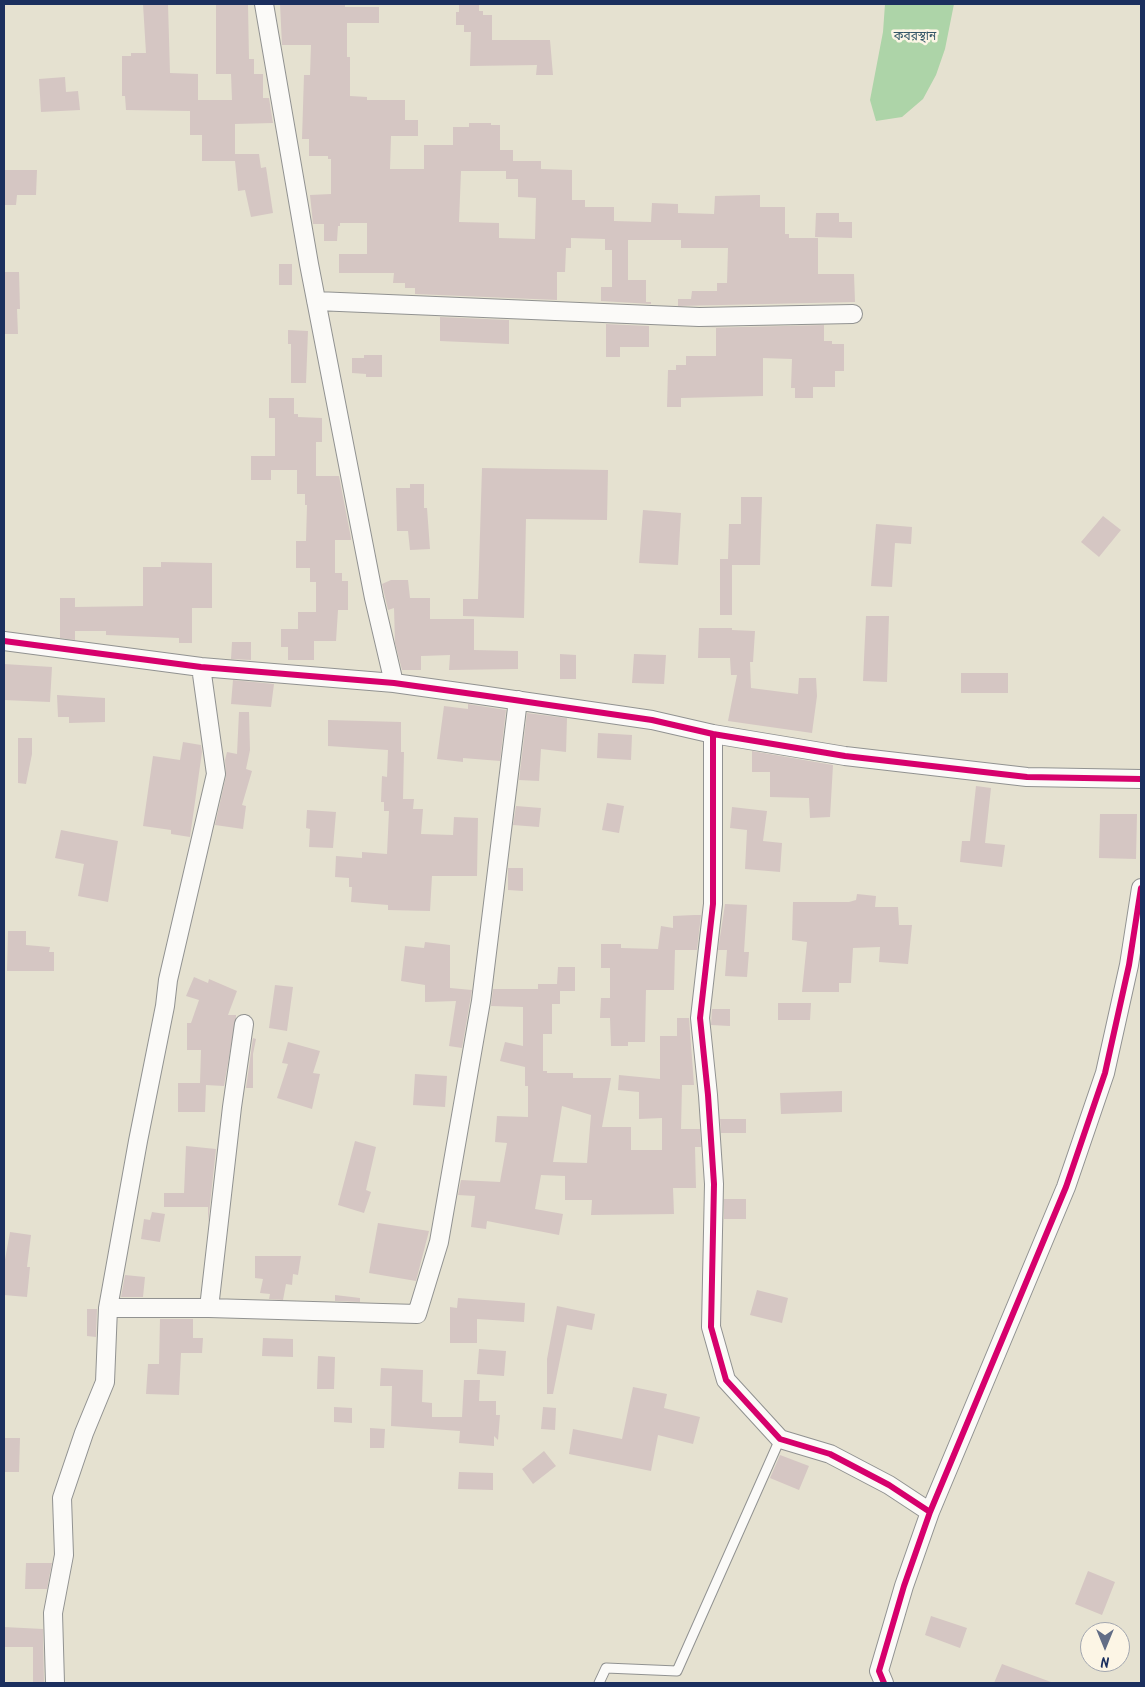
<!DOCTYPE html>
<html>
<head>
<meta charset="utf-8">
<style>
	body { margin:0 }
	#map { position:relative; width:1145px; height:1687px; overflow:hidden; background:#e5e1d0; font-family:Kalam,sans-serif }
	canvas { display:block }
	.frame { position:absolute; inset:0; border:5px solid #1b2f5e; pointer-events:none }
	.north { position:absolute; left:1080px; top:1622px; width:50px; height:50px; box-sizing:border-box; background:#fcf5e5; border:1px solid #a2a6af; border-radius:50%; rotate:180deg; font-size:14px; font-weight:700; line-height:20px; text-align:center; color:#1b2f5e }
	.north::after { content:''; display:block; margin:auto; width:18px; height:22px; background:#626d86; clip-path:polygon(50% 0,100% 100%,50% 72%,0 100%) }
</style>
</head>
<body>
<div id="map">
<canvas width="1145" height="1687"></canvas>
<div class="frame"></div>
<div class="north">N</div>
</div>
<script>
const c = document.querySelector('canvas').getContext('2d');
c.lineJoin = 'round';
function fill(path, color) { c.fillStyle = color; c.fill(path, 'evenodd'); }
const shape = rows => new Path2D(rows.map(r => 'M' + r).join(''));
function strokePath(path, color, width, dash) { c.strokeStyle = color; c.lineWidth = width; c.lineCap = dash ? 'butt' : 'round'; c.setLineDash(dash || []); c.stroke(path); }
function write(font, color, halo, rows, align = 'center') {
  c.font = font + ' Kalam,"Noto Sans Bengali",sans-serif'; c.lineWidth = 5; c.setLineDash([]); c.textBaseline = 'middle'; c.strokeStyle = halo; c.fillStyle = color; for (const [text, x, y, turn = 0] of rows) {
    c.save(); c.translate(x, y); c.rotate((+turn || 0) * Math.PI / 180); c.textAlign = isNaN(turn) ? turn : align; if (halo) c.strokeText(text, 0, 0); c.fillText(text, 0, 0); c.restore();
  }
}
fill(shape([
	[885,4,954,4,945,49,936,75,923,99,902,117,876,121,870,100,883,32]
]), '#add4a8');
fill(shape([
	[143,4,168,4,170,73,198,74,198,100,232,100,231,74,216,74,216,5,248,5,249,59,254,59,254,74,263,74,263,98,269,98,273,123,235,124,235,154,259,154,261,168,266,167,273,213,251,217,245,190,238,191,235,161,202,161,202,135,190,135,190,111,126,110,125,96,122,96,122,56,131,56,131,53,146,53],
	[280,4,345,4,345,7,379,7,379,23,347,23,347,57,350,57,350,96,367,97,367,100,405,100,405,120,418,120,418,136,391,136,390,169,424,169,424,145,453,145,453,127,469,127,469,123,491,123,491,125,500,125,500,150,513,150,513,161,541,161,541,169,572,170,572,200,585,200,585,207,614,207,614,221,651,222,652,203,678,204,678,213,714,214,715,196,760,195,760,207,785,207,785,234,789,234,789,238,818,238,818,274,854,274,855,302,678,306,678,299,691,299,692,291,717,291,717,283,727,283,728,248,681,248,681,240,628,240,628,280,646,280,646,302,651,302,651,304,601,301,601,287,612,287,612,250,605,250,605,239,571,238,571,248,566,248,565,272,557,272,557,300,415,294,415,288,405,288,405,283,393,283,394,273,339,273,339,254,367,254,367,223,340,223,340,226,338,226,337,241,324,241,324,224,313,224,310,195,331,194,331,159,328,159,328,156,309,156,309,139,302,139,304,75,310,75,311,45,282,45],
	[461,171,506,171,506,179,518,179,518,197,536,198,535,239,499,238,499,223,459,222],
	[459,4,479,4,479,11,483,11,483,15,492,15,492,40,550,40,553,75,536,75,537,65,470,66,471,32,464,32,464,25,456,25,456,12,459,12],
	[65,77,66,92,78,91,80,110,41,112,39,79],
	[4,170,37,170,36,195,17,195,16,205,4,205],
	[816,213,839,213,839,222,852,222,852,238,815,237],
	[279,264,292,264,292,285,279,285],
	[4,272,19,272,20,309,17,309,18,334,4,334],
	[440,317,509,320,509,344,440,341],
	[606,324,649,326,649,347,620,347,620,357,606,357],
	[824,325,824,341,832,341,832,344,844,344,844,371,835,371,835,387,813,387,813,398,795,398,795,388,791,388,792,359,763,358,763,396,681,398,681,407,667,407,668,370,676,370,676,365,686,365,686,356,716,356,716,328,701,328],
	[288,330,308,331,306,383,291,383,291,344,288,344],
	[364,355,382,355,382,377,366,377,366,374,352,373,352,358,364,358],
	[269,398,294,398,294,414,298,414,298,417,322,418,322,442,316,442,316,476,339,476,351,538,351,540,335,540,335,573,342,573,342,581,348,581,348,610,338,610,336,641,314,641,314,660,288,660,288,647,281,647,281,629,298,629,298,612,316,612,316,582,310,582,310,568,296,568,296,541,306,541,307,505,305,505,305,494,297,494,297,470,271,470,271,480,251,480,251,456,275,456,275,418,269,418],
	[482,468,608,470,607,520,526,519,524,618,463,616,463,599,478,599],
	[410,484,424,484,424,508,427,508,430,549,410,550,408,531,397,531,396,488,410,488],
	[741,497,762,497,760,565,732,565,732,615,720,615,720,559,728,559,729,524,741,524],
	[643,510,681,513,678,565,639,563],
	[1103,516,1121,530,1099,557,1081,542],
	[876,524,912,527,911,544,895,543,892,587,871,586],
	[161,562,212,563,212,608,192,608,192,643,179,643,179,638,106,635,106,631,75,631,75,640,60,638,60,598,75,598,75,607,143,606,143,567,161,567],
	[391,580,408,580,410,598,430,598,430,619,474,619,474,650,518,651,518,669,449,670,450,655,421,656,421,670,402,670,395,643,394,608,388,610,382,584],
	[866,616,889,616,887,682,863,681],
	[699,628,732,628,732,630,755,631,753,662,750,662,751,688,798,694,799,678,816,678,817,696,812,733,728,721,737,675,731,675,730,658,698,658],
	[232,642,251,642,251,660,231,659],
	[560,654,576,655,576,679,560,679],
	[634,654,666,655,664,684,632,683],
	[4,664,52,667,50,702,4,700],
	[961,673,1008,673,1008,693,961,693],
	[233,680,274,684,271,707,231,704],
	[57,695,105,698,105,722,69,723,69,717,58,717],
	[468,704,506,710,500,761,463,758,463,762,437,759,444,706,468,709],
	[239,712,249,712,250,750,246,769,252,771,242,805,246,806,243,829,215,825,226,776,225,760,227,752,237,754],
	[527,713,567,718,566,752,541,749,539,781,519,780],
	[328,720,401,722,401,752,404,752,403,799,414,799,413,809,423,809,421,834,453,835,454,817,478,818,477,876,432,876,430,911,388,910,388,905,351,902,352,887,349,887,349,878,335,877,336,856,362,858,362,852,387,854,389,811,384,811,384,802,381,802,382,776,387,777,388,750,328,746],
	[598,733,632,735,631,760,597,758],
	[18,738,32,738,32,754,26,784,18,783],
	[183,742,201,745,202,752,190,837,171,834,171,830,143,826,153,756,180,760],
	[752,751,833,765,830,817,810,818,809,798,770,797,770,772,752,772],
	[976,786,991,788,985,843,1005,845,1002,867,960,862,962,841,970,841],
	[607,803,624,806,619,833,602,830],
	[516,806,541,808,539,827,513,825],
	[732,807,767,811,763,841,782,843,780,872,745,869,747,830,730,828],
	[307,810,336,812,333,848,309,847,310,829,306,828],
	[1100,814,1137,814,1136,859,1099,858],
	[61,830,118,841,108,902,78,896,84,864,55,858],
	[508,868,523,868,523,891,508,890],
	[857,894,876,896,875,907,898,907,899,925,912,925,908,964,879,962,880,947,853,948,851,983,839,983,839,992,802,992,807,942,792,940,793,902,849,902,856,900],
	[725,904,747,905,744,952,749,952,747,977,725,976,727,950,718,950],
	[694,915,701,915,697,950,675,950,674,990,646,990,645,1042,628,1042,628,1046,611,1046,610,1018,600,1018,601,998,610,998,610,968,601,968,601,944,621,944,621,948,658,949,661,926,673,928,673,916],
	[8,931,26,931,26,945,50,947,49,952,54,952,54,971,7,971],
	[425,942,450,945,450,988,472,990,462,1048,449,1046,456,1001,425,1002,425,985,401,981,405,946,424,948],
	[558,967,575,967,575,991,560,991,560,1004,552,1004,552,1034,543,1034,543,1071,547,1071,547,1073,573,1073,573,1078,611,1078,602,1127,631,1127,631,1150,662,1150,662,1118,639,1119,639,1092,618,1090,619,1075,660,1079,660,1036,677,1036,677,1018,689,1018,694,1085,682,1085,681,1129,700,1129,701,1147,695,1147,696,1188,673,1188,674,1214,591,1215,592,1200,565,1200,565,1176,541,1175,535,1209,563,1214,559,1235,487,1221,486,1229,471,1227,475,1196,458,1195,461,1180,500,1182,507,1143,495,1142,497,1116,528,1117,528,1086,525,1086,525,1067,500,1061,505,1042,523,1046,523,1007,491,1006,493,989,538,989,538,984,557,984],
	[562,1106,591,1115,587,1163,553,1162],
	[194,977,208,983,209,979,237,991,228,1015,236,1015,236,1017,224,1086,206,1085,205,1112,178,1112,178,1083,200,1083,201,1050,187,1050,187,1023,191,1023,199,1000,186,996],
	[275,985,293,987,287,1031,269,1028],
	[778,1003,811,1003,810,1020,778,1020],
	[712,1009,730,1009,730,1026,711,1025],
	[253,1038,256,1039,253,1054,253,1088,246,1088],
	[288,1042,320,1051,313,1073,320,1074,312,1109,277,1098,288,1064,282,1063],
	[415,1074,447,1076,445,1107,413,1105],
	[842,1091,842,1112,781,1114,780,1093],
	[720,1119,746,1119,746,1133,721,1133],
	[355,1141,376,1147,366,1190,371,1192,364,1213,338,1205],
	[186,1146,216,1149,208,1223,208,1207,164,1207,164,1193,184,1193],
	[724,1199,746,1199,746,1219,724,1219],
	[152,1212,165,1214,160,1242,141,1239,144,1219,150,1220],
	[378,1223,429,1231,416,1281,369,1273],
	[10,1232,31,1235,27,1267,30,1267,27,1297,4,1295,4,1265],
	[255,1256,301,1256,298,1275,293,1274,292,1285,286,1284,283,1300,269,1299,270,1294,260,1293,263,1279,255,1278],
	[125,1275,145,1277,143,1297,121,1297],
	[757,1290,788,1298,782,1323,750,1315],
	[335,1295,360,1298,360,1302,335,1301],
	[458,1298,525,1303,524,1322,477,1319,477,1343,450,1343,450,1307,457,1308],
	[557,1306,595,1314,592,1330,567,1325,553,1394,547,1394,547,1359],
	[87,1309,97,1309,96,1337,87,1336],
	[160,1319,193,1319,193,1338,203,1338,202,1353,181,1353,179,1395,146,1394,148,1364,159,1364],
	[263,1338,293,1339,293,1357,262,1356],
	[479,1349,506,1351,504,1376,477,1374],
	[318,1356,335,1357,334,1389,317,1389],
	[381,1368,423,1370,422,1402,432,1403,432,1417,462,1417,464,1380,480,1380,479,1401,496,1401,496,1415,500,1415,498,1440,494,1436,494,1446,459,1443,460,1431,391,1426,392,1386,380,1386],
	[633,1387,667,1394,664,1408,700,1417,693,1444,658,1435,651,1471,569,1454,573,1429,622,1439],
	[334,1407,352,1408,352,1423,334,1422],
	[543,1407,556,1408,555,1430,541,1429],
	[370,1428,385,1429,384,1448,370,1448],
	[4,1438,20,1438,19,1472,4,1472],
	[544,1451,556,1466,533,1484,522,1469],
	[780,1455,809,1466,799,1490,770,1478],
	[459,1472,493,1473,493,1490,458,1489],
	[26,1563,52,1563,47,1589,25,1589],
	[1088,1571,1115,1582,1102,1615,1075,1604],
	[931,1616,967,1628,960,1648,925,1635],
	[4,1627,43,1629,44,1683,33,1683,33,1647,4,1647],
	[1002,1664,1051,1682,1051,1683,994,1683]
]), '#d5c6c3');
const lane = shape([
	[599,1683,606,1668,677,1671,780,1439]
]);
const street = shape([
	[264,4,309,264,374,598,394,683],
	[316,301,699,317,853,314],
	[4,641,201,667,394,683,480,695,652,720,713,734,845,756,1027,777,1141,779],
	[713,734,713,904,700,1018,708,1095,714,1184,711,1327,726,1380,780,1439,830,1454,889,1485,930,1512],
	[108,1308,138,1141,165,1006,168,980,216,774,201,667],
	[209,1308,417,1314,439,1242,481,1001,518,700],
	[55,1683,53,1613,64,1555,62,1498,84,1433,105,1382,108,1308,209,1308,232,1107,244,1024],
	[884,1683,879,1671,904,1586,930,1512,1066,1187,1105,1073,1129,965,1141,888]
]);
strokePath(lane, '#919291', 11);
strokePath(street, '#919291', 20);
strokePath(lane, '#fbfaf8', 9);
strokePath(street, '#fbfaf8', 18);
strokePath(shape([
	[4,641,201,667,394,683,480,695,652,720,713,734,845,756,1027,777,1141,779],
	[713,734,713,904,700,1018,708,1095,714,1184,711,1327,726,1380,780,1439,830,1454,889,1485,930,1512],
	[884,1683,879,1671,904,1586,930,1512,1066,1187,1105,1073,1129,965,1141,888]
]), '#d6006c', 6);
write('12px', '#345668', '#fcf5e5', [
	["কবরস্থান",915,38]
]);
</script>
</body>
</html>
